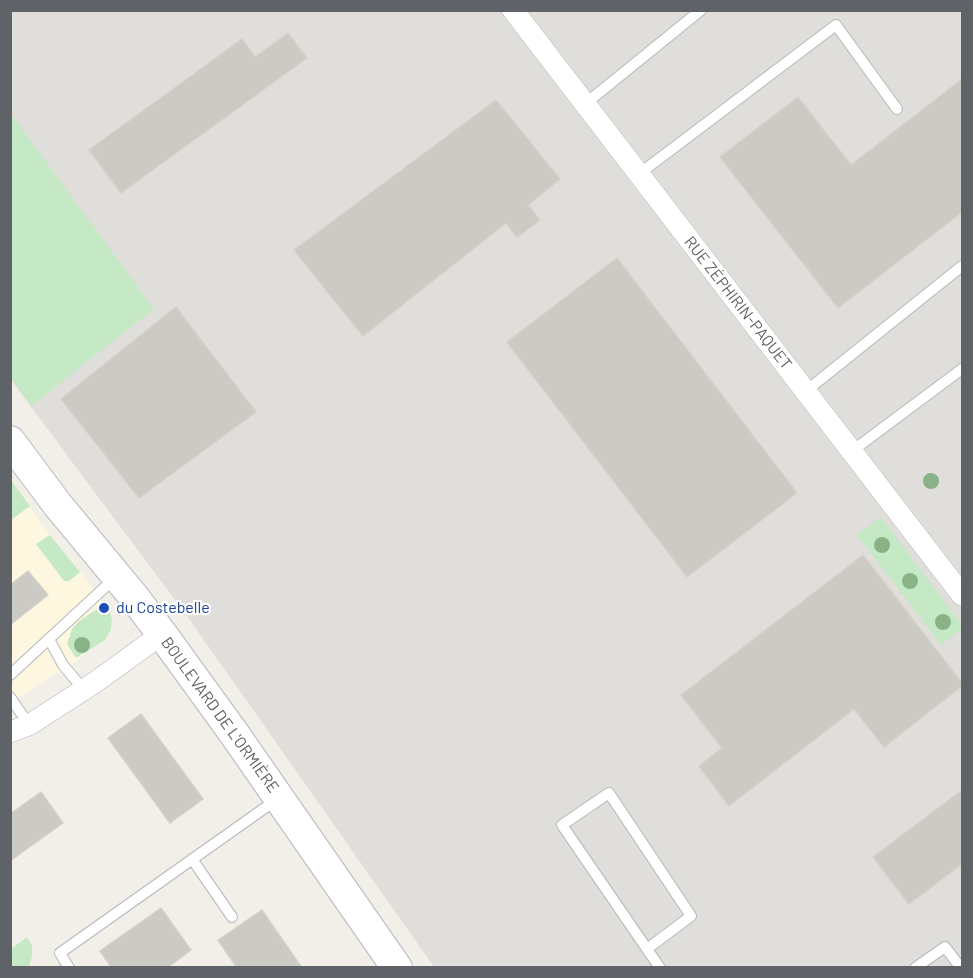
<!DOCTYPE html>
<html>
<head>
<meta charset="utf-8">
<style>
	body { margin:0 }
	#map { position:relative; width:973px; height:978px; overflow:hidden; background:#f1efe8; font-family:Barlow,sans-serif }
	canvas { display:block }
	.frame { position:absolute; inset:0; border:12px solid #5f6368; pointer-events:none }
</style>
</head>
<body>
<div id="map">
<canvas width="973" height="978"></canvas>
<div class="frame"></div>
</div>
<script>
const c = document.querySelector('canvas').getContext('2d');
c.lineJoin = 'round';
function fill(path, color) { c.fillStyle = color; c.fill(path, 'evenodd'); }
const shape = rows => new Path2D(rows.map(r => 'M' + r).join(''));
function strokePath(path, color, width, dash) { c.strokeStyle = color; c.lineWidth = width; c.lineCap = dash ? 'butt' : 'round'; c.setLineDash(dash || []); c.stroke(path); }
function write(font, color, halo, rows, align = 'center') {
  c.font = font + ' Barlow,sans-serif'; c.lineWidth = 4.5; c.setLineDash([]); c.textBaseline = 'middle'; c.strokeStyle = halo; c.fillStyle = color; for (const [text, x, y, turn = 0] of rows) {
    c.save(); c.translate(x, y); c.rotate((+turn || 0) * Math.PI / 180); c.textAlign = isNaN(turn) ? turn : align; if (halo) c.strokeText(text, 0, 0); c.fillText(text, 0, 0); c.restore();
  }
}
fill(shape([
	[10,479,50,535,109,608,112,620,111,629,77,661,11,702]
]), '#fef7e0');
fill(shape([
	[11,11,962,11,962,967,434,967,187,616,11,380]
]), '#e0deda');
fill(shape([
	[11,114,154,309,31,406,11,378],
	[10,479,30,506,11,520,10,520],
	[881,517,962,625,962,628,941,645,857,535],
	[50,535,80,572,69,581,64,581,36,544],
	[101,606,109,609,112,620,111,629,105,640,76,658,67,644,72,629,78,622],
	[27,937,32,946,32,957,29,965,31,967,11,967,11,949]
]), '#c5e8c5');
const building = shape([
	[288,33,307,58,121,193,89,150,242,39,255,57,288,33],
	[962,79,962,212,838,308,720,157,798,97,851,165,962,79],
	[496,100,560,179,528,205,540,220,517,237,506,223,363,336,294,250,496,100],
	[617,258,797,493,687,577,507,342,617,258],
	[176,307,256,412,139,498,61,399,176,307],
	[863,555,962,683,962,686,884,747,854,709,729,806,699,766,722,748,681,695,863,555],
	[28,571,48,595,10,625,10,585,28,571],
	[141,714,203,799,170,823,108,738,141,714],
	[962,790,962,864,909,904,873,857,962,790],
	[41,792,63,823,10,861,10,814,41,792],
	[161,908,191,950,167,968,112,968,100,951,161,908],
	[262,910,302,968,237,968,218,940,262,910]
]);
fill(building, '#cccac5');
strokePath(building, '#d6d1c6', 1.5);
const lane = shape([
	[585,104,701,10],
	[639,174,836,25,897,109],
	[806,391,962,266],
	[852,451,962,369],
	[49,639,63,665,84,690],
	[10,675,116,577],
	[10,697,29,725],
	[192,859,232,917],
	[647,949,691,916,609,793,562,825,660,968],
	[69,968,60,953,276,800],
	[915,968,945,947,961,968]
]);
const street = shape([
	[513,10,962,595],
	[10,732,29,725,94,683,162,634]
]);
const secondary = shape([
	[10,441,57,504,134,597,162,634,233,732,397,968]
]);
strokePath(lane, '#b5b8bc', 12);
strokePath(street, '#b5b8bc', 22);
strokePath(secondary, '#b6babf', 32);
strokePath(lane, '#fff', 10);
strokePath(street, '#fff', 21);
strokePath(secondary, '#fff', 30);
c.fillStyle = '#89b387';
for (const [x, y] of [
	[931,481],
	[882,545],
	[910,581],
	[943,622],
	[82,645]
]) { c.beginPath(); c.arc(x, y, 8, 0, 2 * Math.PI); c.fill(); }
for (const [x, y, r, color] of [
	[104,608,6,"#1a4fb4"]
]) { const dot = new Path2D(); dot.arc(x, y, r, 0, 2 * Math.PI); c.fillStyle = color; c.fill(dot); strokePath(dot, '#fff', 2); }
write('16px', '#5f6368', '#fff', [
	["RUE ZÉPHIRIN-PAQUET",738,303,52],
	["BOULEVARD DE L'ORMIÈRE",220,715,54]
]);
write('16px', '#164399', '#fff', [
	["du Costebelle",116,608]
], 'left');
</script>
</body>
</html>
